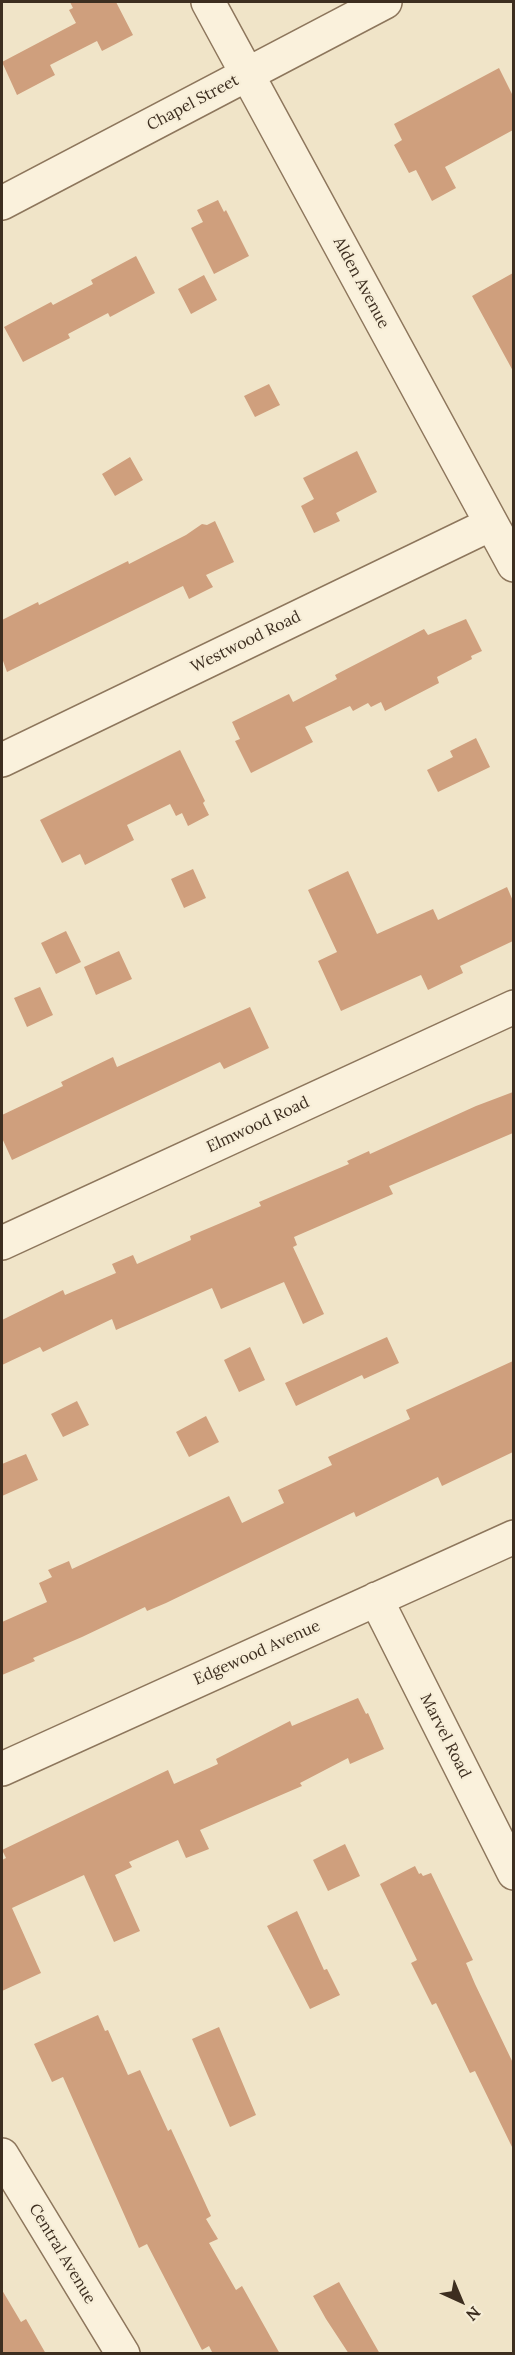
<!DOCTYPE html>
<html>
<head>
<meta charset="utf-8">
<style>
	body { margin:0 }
	#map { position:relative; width:515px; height:2355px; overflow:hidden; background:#f0e4c8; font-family:Lora,serif }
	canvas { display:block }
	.frame { position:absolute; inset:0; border:3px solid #3d2e20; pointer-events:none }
	.north { position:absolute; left:431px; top:2271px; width:60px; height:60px; -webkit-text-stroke:4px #f7eed8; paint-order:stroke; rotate:136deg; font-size:16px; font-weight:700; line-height:24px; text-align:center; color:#3d2e20 }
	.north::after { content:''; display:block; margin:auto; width:21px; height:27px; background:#3d2e20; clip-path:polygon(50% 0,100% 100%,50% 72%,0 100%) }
</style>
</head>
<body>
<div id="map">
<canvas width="515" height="2355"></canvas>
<div class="frame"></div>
<div class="north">N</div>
</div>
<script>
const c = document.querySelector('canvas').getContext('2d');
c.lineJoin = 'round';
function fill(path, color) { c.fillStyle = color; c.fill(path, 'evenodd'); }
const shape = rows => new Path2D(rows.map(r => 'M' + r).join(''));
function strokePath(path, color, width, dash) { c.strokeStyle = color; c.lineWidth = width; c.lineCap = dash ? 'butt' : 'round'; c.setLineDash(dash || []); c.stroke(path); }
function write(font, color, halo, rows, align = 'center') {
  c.font = font + ' Lora,serif'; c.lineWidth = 4.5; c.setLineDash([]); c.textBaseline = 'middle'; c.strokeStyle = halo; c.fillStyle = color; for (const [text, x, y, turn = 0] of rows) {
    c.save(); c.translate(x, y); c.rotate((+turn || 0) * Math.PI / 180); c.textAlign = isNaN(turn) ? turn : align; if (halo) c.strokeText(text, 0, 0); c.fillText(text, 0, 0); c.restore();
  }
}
fill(shape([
	[70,2,116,2,133,35,102,51,97,41,50,65,55,75,17,95,2,62,76,23,69,10,73,8],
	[499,68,513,96,513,130,445,167,456,188,432,201,416,170,409,173,394,145,402,140,394,124],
	[218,200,224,212,226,210,249,256,214,274,191,228,203,222,197,210],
	[136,256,155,293,110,317,108,313,68,334,70,338,23,362,4,327,51,302,53,305,93,284,91,280],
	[513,273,513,371,472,296],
	[204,275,217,300,191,314,178,289],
	[269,384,280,405,255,417,244,396],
	[357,451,377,492,336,513,340,521,314,533,301,506,314,499,303,478],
	[130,457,143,480,115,496,102,474],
	[215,521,234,562,206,575,213,587,189,599,183,586,7,672,2,658,2,620,38,602,39,605,128,561,129,564,186,535,202,524,207,525],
	[466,619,482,651,471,656,472,659,437,677,439,683,385,711,381,702,371,707,368,703,353,711,350,706,305,727,313,742,251,773,235,741,240,739,232,722,289,694,293,702,337,679,335,675,424,629,428,635],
	[476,738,490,767,438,792,427,770,453,757,450,751],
	[180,750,205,801,203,803,209,815,188,826,182,813,176,816,170,804,127,825,134,840,85,865,80,854,62,863,40,820],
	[193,869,206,898,184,908,171,879],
	[348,871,377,934,433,909,438,920,507,887,513,901,513,941,460,966,463,973,428,990,421,975,341,1011,318,961,337,952,308,890],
	[66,931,81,962,56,974,41,943],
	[119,951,132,979,96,995,84,967],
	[40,987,53,1015,27,1027,14,998],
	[250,1007,269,1048,224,1069,220,1062,12,1160,2,1138,2,1115,63,1086,61,1082,113,1057,117,1067],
	[513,1092,513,1133,389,1186,393,1194,294,1237,297,1245,293,1247,324,1314,303,1324,284,1282,221,1309,212,1288,116,1330,112,1319,43,1352,40,1347,2,1365,2,1320,63,1290,65,1295,116,1273,112,1264,133,1255,137,1264,191,1240,190,1236,261,1206,259,1202,349,1164,347,1161,369,1151,370,1154,476,1106],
	[387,1337,399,1363,364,1379,362,1375,296,1406,285,1383],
	[250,1347,265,1380,239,1392,224,1360],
	[513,1361,513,1452,442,1486,438,1477,356,1517,354,1512,166,1603,147,1611,145,1607,82,1637,33,1658,35,1661,2,1675,2,1622,47,1602,39,1583,52,1577,48,1570,69,1561,72,1569,229,1496,242,1523,284,1503,278,1490,332,1465,328,1457,410,1419,406,1410],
	[77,1401,89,1425,63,1437,51,1414],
	[206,1416,219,1442,189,1457,176,1432],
	[26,1454,38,1480,2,1496,2,1464],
	[358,1698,366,1714,368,1713,384,1749,350,1764,348,1758,300,1783,302,1786,200,1830,209,1849,186,1858,178,1840,129,1862,132,1867,115,1875,140,1931,114,1942,84,1875,12,1908,41,1973,2,1991,2,1860,6,1858,2,1850,168,1770,174,1784,218,1764,216,1759,290,1721,292,1726],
	[345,1844,360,1876,328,1891,313,1860],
	[415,1866,419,1874,421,1873,423,1876,431,1873,473,1960,466,1963,475,1984,513,2063,513,2149,475,2071,470,2073,436,2003,432,2005,411,1963,417,1960,380,1884],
	[297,1911,324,1970,327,1969,340,1995,310,2009,267,1926],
	[98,2015,105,2031,108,2030,128,2075,140,2070,168,2131,171,2129,211,2216,206,2219,218,2239,209,2243,236,2290,242,2286,280,2354,213,2354,209,2346,202,2350,147,2244,139,2248,63,2077,52,2082,34,2044],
	[219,2027,256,2115,230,2127,192,2039],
	[339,2282,380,2354,349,2354,326,2319,313,2296],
	[2,2290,21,2322,26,2319,46,2354,2,2354]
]), '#cf9f7d');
const minor = shape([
	[208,2,514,565],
	[2,203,385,2],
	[2,760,491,524],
	[2,1243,514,1007],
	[376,1599,514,1873],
	[2,1769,514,1537],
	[2,2155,123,2354]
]);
strokePath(minor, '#8d765c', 36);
strokePath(minor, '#faf1dc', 33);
write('16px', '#3d2e20', '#f7eed8', [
	["Chapel Street",193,103,-28],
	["Alden Avenue",361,283,62],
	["Westwood Road",246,642,-26],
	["Elmwood Road",258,1125,-25],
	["Edgewood Avenue",257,1653,-24],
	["Marvel Road",445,1736,63],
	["Central Avenue",62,2254,59]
]);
</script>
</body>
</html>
